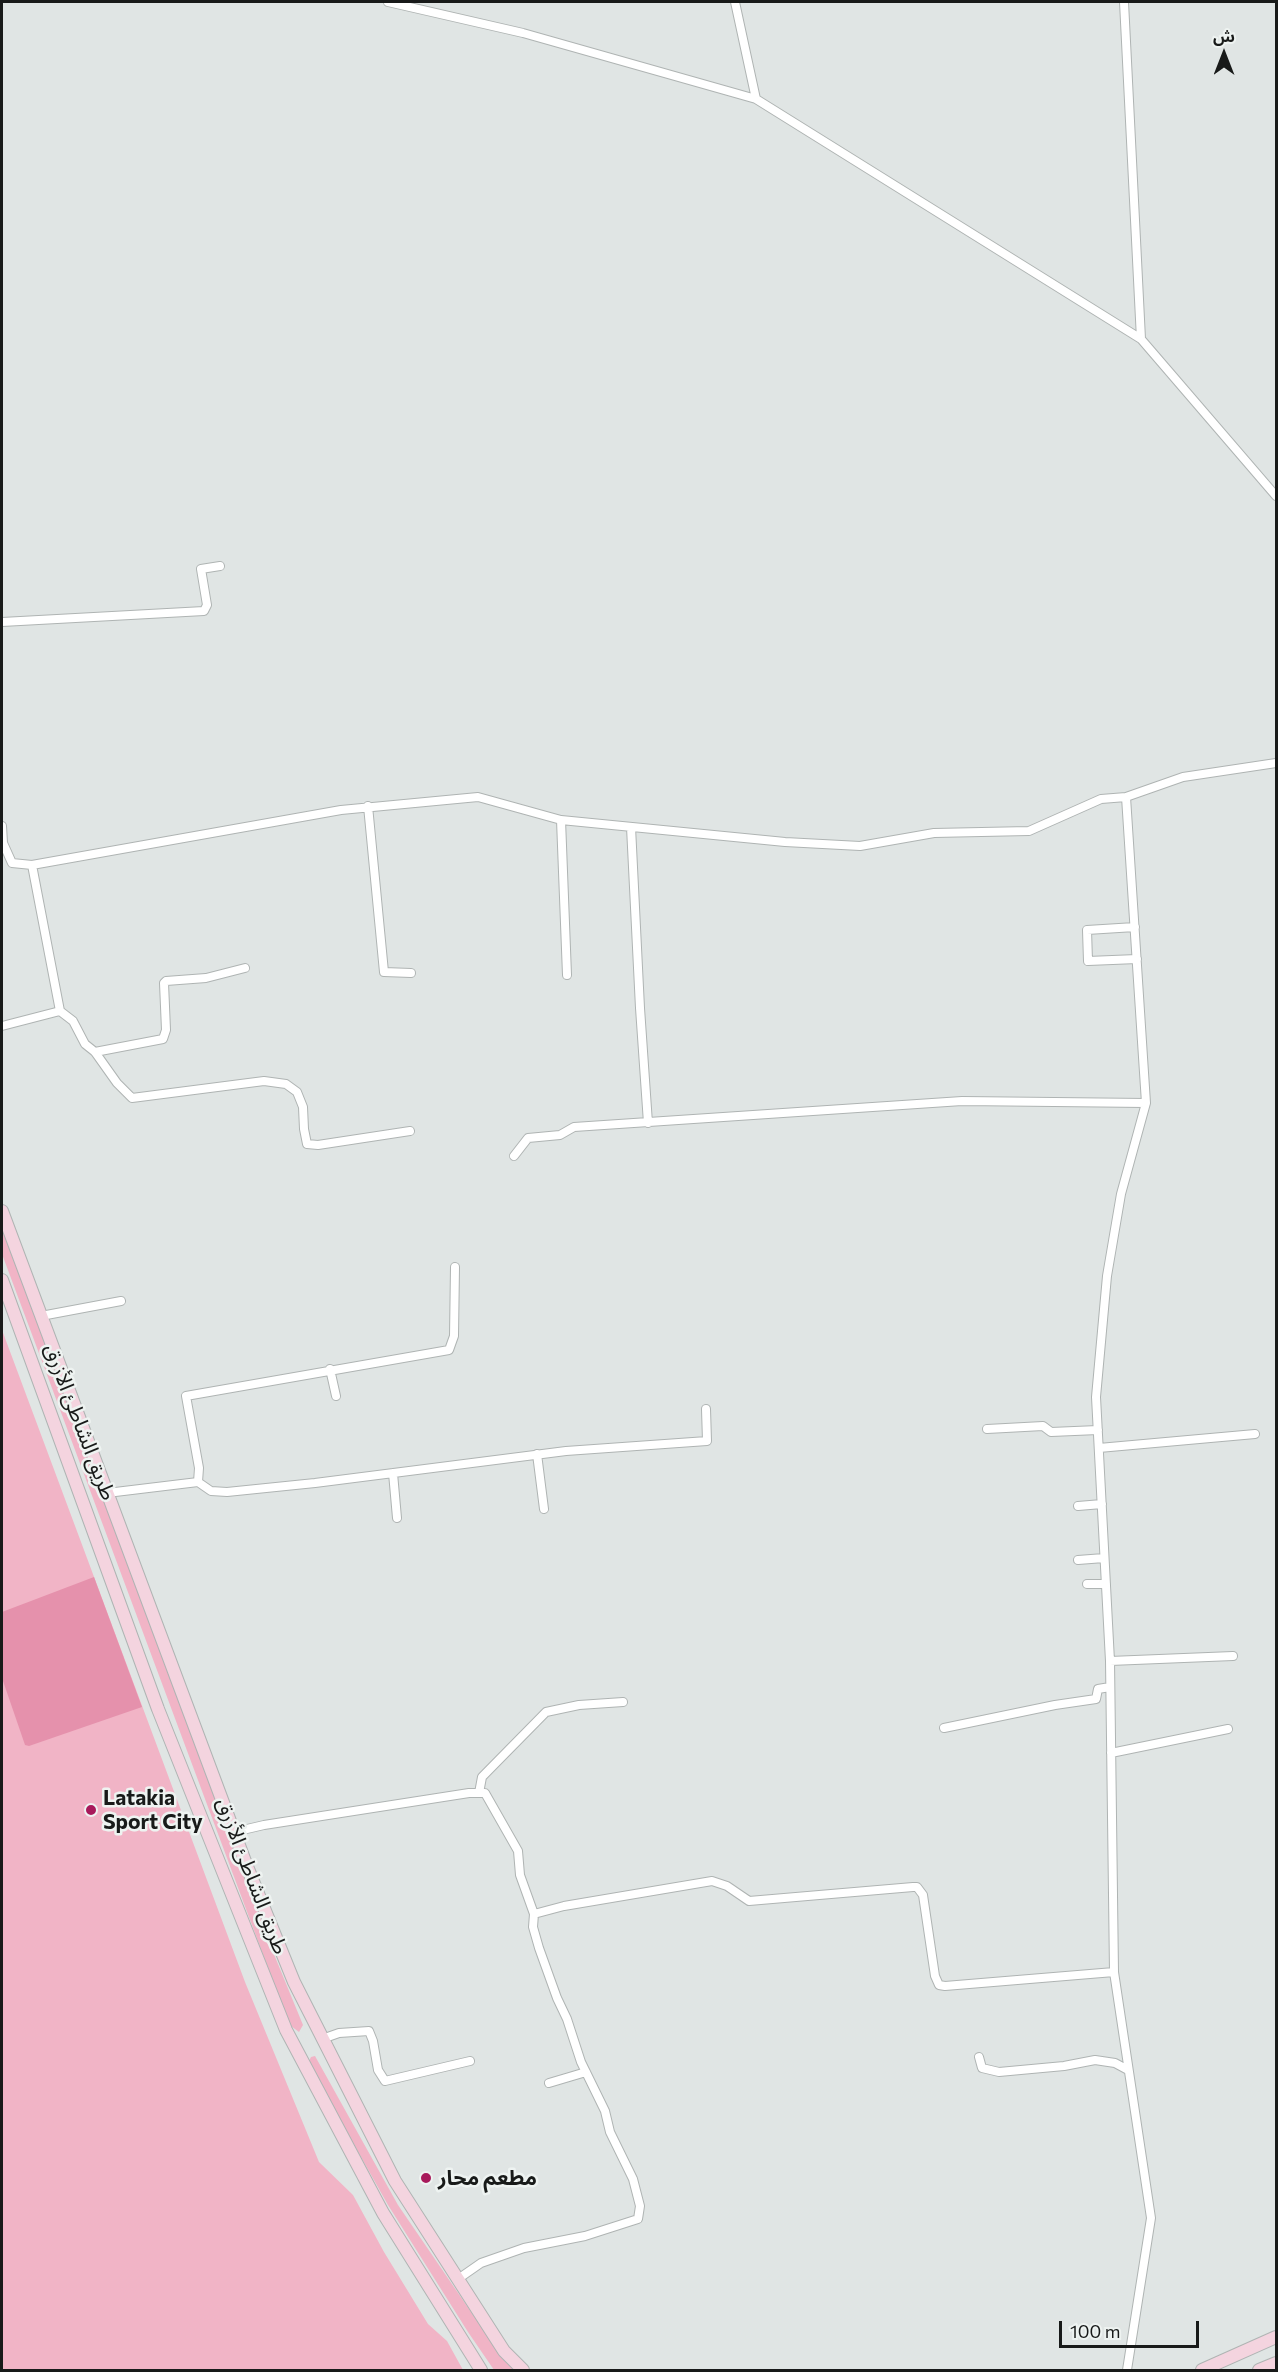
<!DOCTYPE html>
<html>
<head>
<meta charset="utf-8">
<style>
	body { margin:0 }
	#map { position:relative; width:1278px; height:2372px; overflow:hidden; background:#e0e5e4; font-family:Commissioner,"Noto Sans Arabic",sans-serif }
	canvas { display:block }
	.frame { position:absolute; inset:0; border:3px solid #181a19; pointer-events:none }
	.north { position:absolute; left:1194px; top:24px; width:60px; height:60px; -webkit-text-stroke:4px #eef3f1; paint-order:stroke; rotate:0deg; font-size:16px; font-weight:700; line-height:24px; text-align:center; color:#181a19 }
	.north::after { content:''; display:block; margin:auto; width:21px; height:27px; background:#181a19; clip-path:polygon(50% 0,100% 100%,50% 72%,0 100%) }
	.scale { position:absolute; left:1059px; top:2321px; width:140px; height:27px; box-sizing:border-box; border:3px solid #181a19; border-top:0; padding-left:8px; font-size:18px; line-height:21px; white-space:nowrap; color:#181a19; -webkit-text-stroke:4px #eef3f1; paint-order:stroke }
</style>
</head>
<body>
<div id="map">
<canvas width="1278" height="2372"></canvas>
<div class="frame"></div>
<div class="north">ش</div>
<div class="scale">100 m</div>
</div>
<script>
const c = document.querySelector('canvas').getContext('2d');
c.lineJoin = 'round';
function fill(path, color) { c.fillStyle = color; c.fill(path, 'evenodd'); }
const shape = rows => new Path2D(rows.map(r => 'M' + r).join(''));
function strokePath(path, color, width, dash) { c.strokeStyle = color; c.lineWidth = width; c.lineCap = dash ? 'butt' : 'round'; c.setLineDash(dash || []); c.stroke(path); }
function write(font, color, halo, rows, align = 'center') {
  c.font = font + ' Commissioner,"Noto Sans Arabic",sans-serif'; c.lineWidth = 5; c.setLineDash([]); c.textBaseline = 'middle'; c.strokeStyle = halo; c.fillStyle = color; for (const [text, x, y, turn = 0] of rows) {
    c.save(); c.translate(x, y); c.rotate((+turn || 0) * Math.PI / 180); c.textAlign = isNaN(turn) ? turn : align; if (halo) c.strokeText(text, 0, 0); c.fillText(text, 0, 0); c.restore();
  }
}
fill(shape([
	[2,1229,271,1947,303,2025,299,2032,291,2026,262,1952,2,1254],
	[2,1330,245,1982,319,2162,353,2195,384,2252,428,2324,447,2341,463,2370,2,2370],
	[315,2056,398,2205,497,2350,517,2370,494,2370,468,2332,388,2205,308,2063,311,2057]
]), '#f1b4c6');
fill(shape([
	[94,1577,142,1707,29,1746,25,1745,2,1678,2,1612]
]), '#e591ac');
const street = shape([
	[388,2,523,33,756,99,1141,339,1276,496],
	[735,2,756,99],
	[1124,2,1141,339],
	[2,622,204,611,207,605,201,569,220,566],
	[1126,797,1146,1103,1121,1194,1107,1276,1096,1397,1110,1661,1114,1972,1151,2218,1127,2370],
	[368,806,384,972,411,973],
	[561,820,567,975],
	[2,826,3,843,12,863,32,865,341,810,478,797,561,820,785,842,860,846,934,833,1029,831,1101,799,1126,797,1183,777,1276,763],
	[631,827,640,1008,648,1123],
	[1135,927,1087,930,1088,961,1137,959],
	[60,1011,73,1021,85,1044,95,1052,117,1083,132,1098,264,1081,286,1084,297,1092,303,1107,304,1129,307,1144,318,1145,410,1131],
	[2,1026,60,1011,32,865],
	[95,1052,163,1039,166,1030,164,983,166,981,206,978,245,968],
	[514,1156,528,1138,560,1135,574,1127,962,1101,1146,1103],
	[41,1316,121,1301],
	[330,1369,336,1396],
	[987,1429,1043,1426,1051,1432,1098,1430],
	[1099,1448,1255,1434],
	[537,1454,544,1509],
	[393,1473,397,1518],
	[198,1482,211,1491,227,1492,315,1483,566,1451,707,1441,706,1409],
	[107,1493,198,1482,199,1468,186,1396,449,1350,454,1336,455,1267],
	[1078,1506,1102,1504],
	[1078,1560,1104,1558],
	[1087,1584,1106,1584],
	[1110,1661,1233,1656],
	[944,1728,1055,1705,1096,1699,1098,1689,1110,1687],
	[1111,1753,1228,1729],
	[479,1793,482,1777,546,1712,579,1705,623,1702],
	[234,1832,264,1825,469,1793,485,1793,518,1851,520,1875,534,1914],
	[322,2039,339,2033,369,2031,373,2041,378,2070,385,2081,470,2061],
	[979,2057,982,2068,999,2072,1064,2066,1095,2060,1115,2063,1128,2070],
	[549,2083,586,2072],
	[458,2279,481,2263,524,2248,585,2236,638,2219,640,2206,633,2179,610,2132,605,2111,581,2062,567,2019,557,1998,539,1948,533,1927,534,1914,564,1906,712,1881,727,1886,749,1901,913,1887,917,1887,923,1895,935,1976,939,1985,945,1986,1114,1972]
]);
const secondary = shape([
	[2,1211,246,1864,294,1982,395,2181,504,2351,523,2370],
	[2,1280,158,1709,286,2030,383,2213,481,2370],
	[1202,2370,1276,2337],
	[1259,2370,1276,2363]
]);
strokePath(street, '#afb4b3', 10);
strokePath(secondary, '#afb4b3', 14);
strokePath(street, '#fff', 8);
strokePath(secondary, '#f4d4df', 12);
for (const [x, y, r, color] of [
	[91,1810,6,"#a81a5b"],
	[426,2178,6,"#a81a5b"]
]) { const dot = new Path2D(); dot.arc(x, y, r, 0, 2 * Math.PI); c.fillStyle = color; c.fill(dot); strokePath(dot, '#eef3f1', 2); }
write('21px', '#181a19', '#eef3f1', [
	["طريق الشاطئ الأزرق",80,1422,69],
	["طريق الشاطئ الأزرق",252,1876,69]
]);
write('bold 21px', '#181a19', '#eef3f1', [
	["Latakia",103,1798],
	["Sport City",103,1822],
	["مطعم محار",438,2178]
], 'left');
</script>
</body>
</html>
